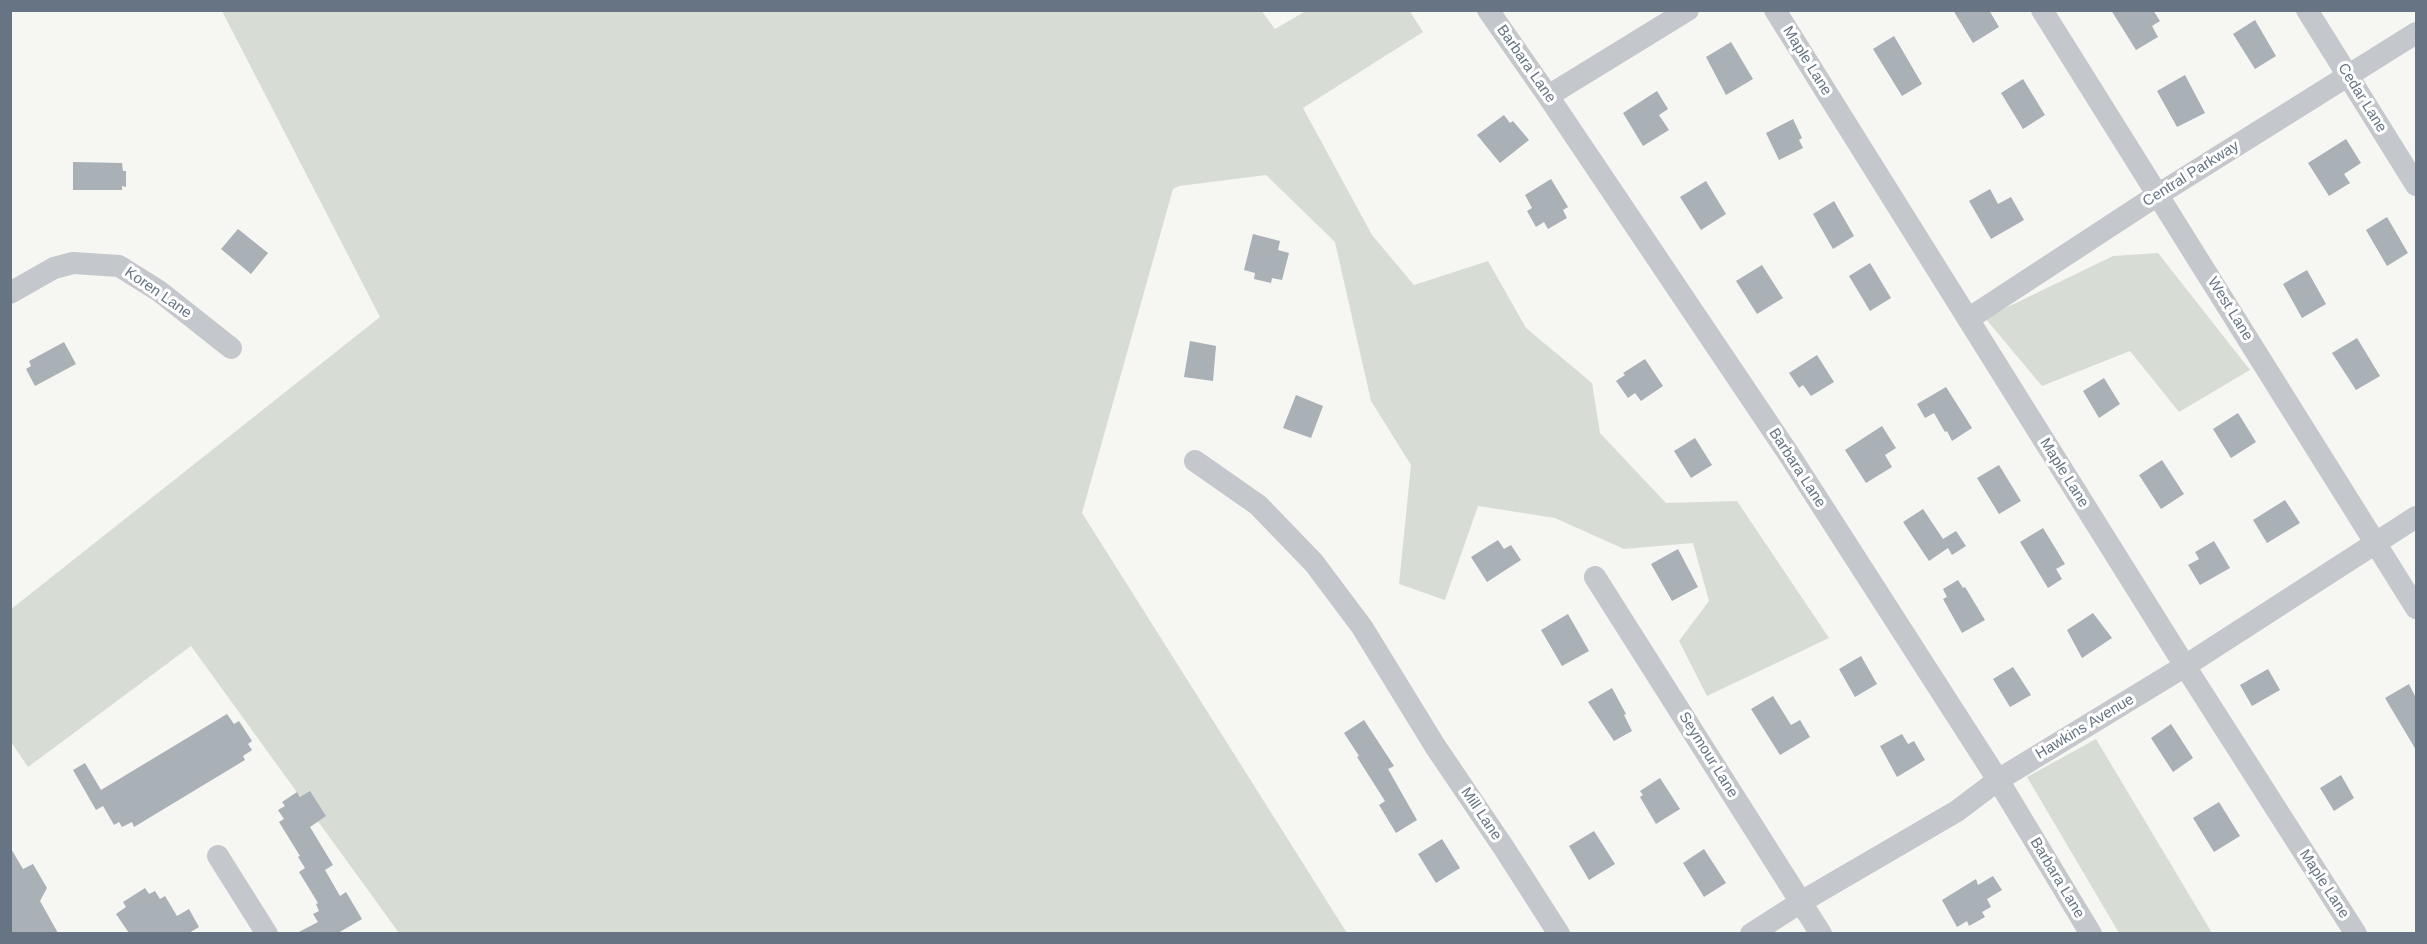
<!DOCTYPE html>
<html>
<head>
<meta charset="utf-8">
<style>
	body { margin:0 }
	#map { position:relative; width:2427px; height:944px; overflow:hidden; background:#f6f6f3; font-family:Arial,sans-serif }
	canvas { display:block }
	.frame { position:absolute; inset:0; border:12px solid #667484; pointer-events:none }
</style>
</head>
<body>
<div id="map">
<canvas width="2427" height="944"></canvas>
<div class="frame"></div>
</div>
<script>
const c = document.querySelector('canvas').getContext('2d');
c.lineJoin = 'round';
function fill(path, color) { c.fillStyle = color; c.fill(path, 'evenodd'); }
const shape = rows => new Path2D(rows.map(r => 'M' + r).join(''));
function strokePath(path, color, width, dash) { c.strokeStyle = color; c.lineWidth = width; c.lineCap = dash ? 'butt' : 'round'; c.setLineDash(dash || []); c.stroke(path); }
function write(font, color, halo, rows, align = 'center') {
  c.font = font + ' Arial,sans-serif'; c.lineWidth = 6; c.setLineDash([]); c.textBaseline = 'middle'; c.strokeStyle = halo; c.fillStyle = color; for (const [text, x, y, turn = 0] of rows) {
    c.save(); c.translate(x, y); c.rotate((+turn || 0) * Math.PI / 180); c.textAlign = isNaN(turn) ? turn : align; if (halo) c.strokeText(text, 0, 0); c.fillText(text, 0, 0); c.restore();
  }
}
fill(shape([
	[1261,10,1275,29,1306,11,1409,10,1423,32,1303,108,1372,235,1414,285,1488,261,1526,328,1592,383,1600,433,1666,503,1737,501,1829,638,1707,696,1679,641,1709,601,1693,543,1624,549,1555,518,1478,506,1445,600,1399,584,1411,465,1371,401,1335,242,1266,175,1179,186,1173,189,1082,513,1347,933,399,933,191,646,28,767,11,742,10,610,380,317,222,11],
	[2158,253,2250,370,2179,412,2130,351,2042,386,1985,318,2113,256],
	[2096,739,2212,933,2119,933,2027,777]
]), '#d7ddd4');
fill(shape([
	[1953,10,1989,10,1999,27,1973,43],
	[2111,10,2153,10,2160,21,2152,26,2158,37,2136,50],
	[2255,20,2276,56,2255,69,2233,34],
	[1894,36,1922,84,1902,96,1873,49],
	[1731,42,1753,79,1726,95,1706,57],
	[2185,75,2205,113,2177,127,2157,91],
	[2023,79,2045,115,2023,129,2001,93],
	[1657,91,1668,109,1659,115,1669,130,1643,146,1623,113],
	[1504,115,1510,123,1513,121,1529,140,1500,163,1477,135],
	[1793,119,1802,138,1799,140,1803,148,1779,160,1766,133],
	[2346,139,2361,163,2344,174,2350,183,2329,196,2308,163],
	[73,162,122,163,123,171,126,171,126,187,122,186,122,190,73,190],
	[1551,179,1568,207,1563,210,1567,218,1548,229,1544,222,1536,227,1527,211,1532,208,1525,195],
	[1706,181,1726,214,1701,230,1680,197],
	[1990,189,1998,204,2011,197,2024,220,1991,239,1969,201],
	[1834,201,1854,236,1833,249,1813,214],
	[2387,217,2408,253,2387,266,2366,230],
	[238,229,268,253,251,274,221,249],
	[1253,234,1280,241,1278,250,1289,253,1282,280,1272,278,1271,283,1254,279,1255,273,1244,270],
	[1870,263,1891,298,1870,311,1849,276],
	[1762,265,1783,298,1757,314,1736,281],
	[2307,270,2326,304,2302,318,2283,284],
	[2357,338,2380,376,2356,390,2332,353],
	[1190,341,1216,346,1213,381,1184,377],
	[64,342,76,364,35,386,26,369,31,366,29,361],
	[1817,355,1834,382,1811,396,1803,385,1799,388,1789,373],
	[1645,359,1663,386,1641,401,1635,393,1628,398,1616,381,1625,375,1623,373],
	[2104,378,2120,404,2099,418,2083,391],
	[1946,387,1972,428,1952,441,1947,431,1945,432,1934,413,1925,418,1917,404],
	[1296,395,1323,406,1311,438,1283,428],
	[2238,413,2256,442,2231,458,2213,429],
	[1882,426,1896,448,1885,455,1892,467,1866,483,1845,450],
	[1695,438,1712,465,1691,478,1674,451],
	[2162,460,2184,494,2161,509,2139,475],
	[1999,465,2021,501,1999,514,1977,478],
	[2285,500,2300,523,2267,543,2253,520],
	[1923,509,1943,539,1956,531,1966,546,1952,555,1948,548,1929,561,1903,522],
	[2043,528,2065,564,2056,569,2062,579,2048,588,2020,542],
	[1498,540,1504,549,1511,545,1521,560,1487,582,1471,557],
	[2214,541,2230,568,2200,585,2188,565,2199,559,2195,552],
	[1678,549,1698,587,1672,601,1651,564],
	[1958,580,1963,588,1965,587,1985,620,1962,633,1943,599,1947,597,1943,589],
	[2093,613,2112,638,2082,658,2067,630],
	[1568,614,1589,651,1562,666,1541,630],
	[1861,656,1877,684,1855,697,1839,669],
	[2013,667,2031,695,2010,707,1993,679],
	[2268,669,2280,690,2252,706,2240,685],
	[2409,684,2416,698,2416,750,2385,698],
	[1612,688,1626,714,1624,715,1632,731,1614,741,1588,702],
	[1773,696,1791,725,1800,720,1810,737,1780,755,1751,709],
	[227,714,234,724,239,721,252,741,248,744,252,750,243,756,245,760,134,827,132,822,122,827,119,822,114,825,103,806,96,810,73,770,85,763,101,790],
	[1364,720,1394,766,1388,769,1417,820,1396,833,1379,805,1385,801,1357,757,1359,756,1344,733],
	[2171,724,2193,758,2173,772,2151,738],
	[1902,734,1908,744,1914,741,1925,760,1897,777,1880,746],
	[2341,775,2354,798,2334,811,2320,788],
	[1660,778,1680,809,1656,824,1640,797,1643,795,1640,791],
	[310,791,326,816,310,827,333,865,325,870,340,896,346,892,362,919,338,933,297,933,318,922,313,914,319,911,316,904,318,903,299,872,305,868,298,857,300,856,279,822,284,819,278,810,285,806,282,802,297,792,300,797],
	[2219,802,2240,836,2214,852,2193,818],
	[1594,831,1615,864,1589,880,1569,846],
	[1442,839,1460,868,1436,883,1418,854],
	[10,847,23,869,33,864,47,888,40,901,58,933,10,933],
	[1704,849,1726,883,1704,897,1683,863],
	[1993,876,2002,890,1987,899,1991,907,1982,912,1985,917,1969,926,1967,921,1957,927,1942,900,1976,879,1978,885],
	[145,888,149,894,155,891,160,899,165,896,177,916,189,909,199,927,189,933,129,933,116,914,126,907,123,902]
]), '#a9b0b6');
strokePath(shape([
	[1488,10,1548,96,1788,453,1998,780,2091,934],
	[1775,10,2185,666,2356,934],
	[2042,10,2416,608],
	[2307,10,2416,185],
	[1548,96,1688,10],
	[10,293,54,268,73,263,119,266,159,291,231,348],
	[1968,319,2159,194,2416,33],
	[1195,461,1258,505,1314,563,1362,627,1435,746,1504,848,1559,934],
	[1595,577,1821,934],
	[218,856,267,934],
	[1751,934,1801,902,1957,811,1998,780,2185,666,2416,517]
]), '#c4c7cb', 22);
write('15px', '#667484', '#fff', [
	["Maple Lane",1807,61,58],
	["Barbara Lane",1526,64,55],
	["Cedar Lane",2362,98,58],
	["Central Parkway",2191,174,-32],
	["Koren Lane",158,293,35],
	["West Lane",2230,309,58],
	["Barbara Lane",1797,468,57],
	["Maple Lane",2064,473,58],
	["Hawkins Avenue",2085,727,-31],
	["Seymour Lane",1708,755,58],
	["Mill Lane",1481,814,56],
	["Barbara Lane",2057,878,59],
	["Maple Lane",2324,884,57]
]);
</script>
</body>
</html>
